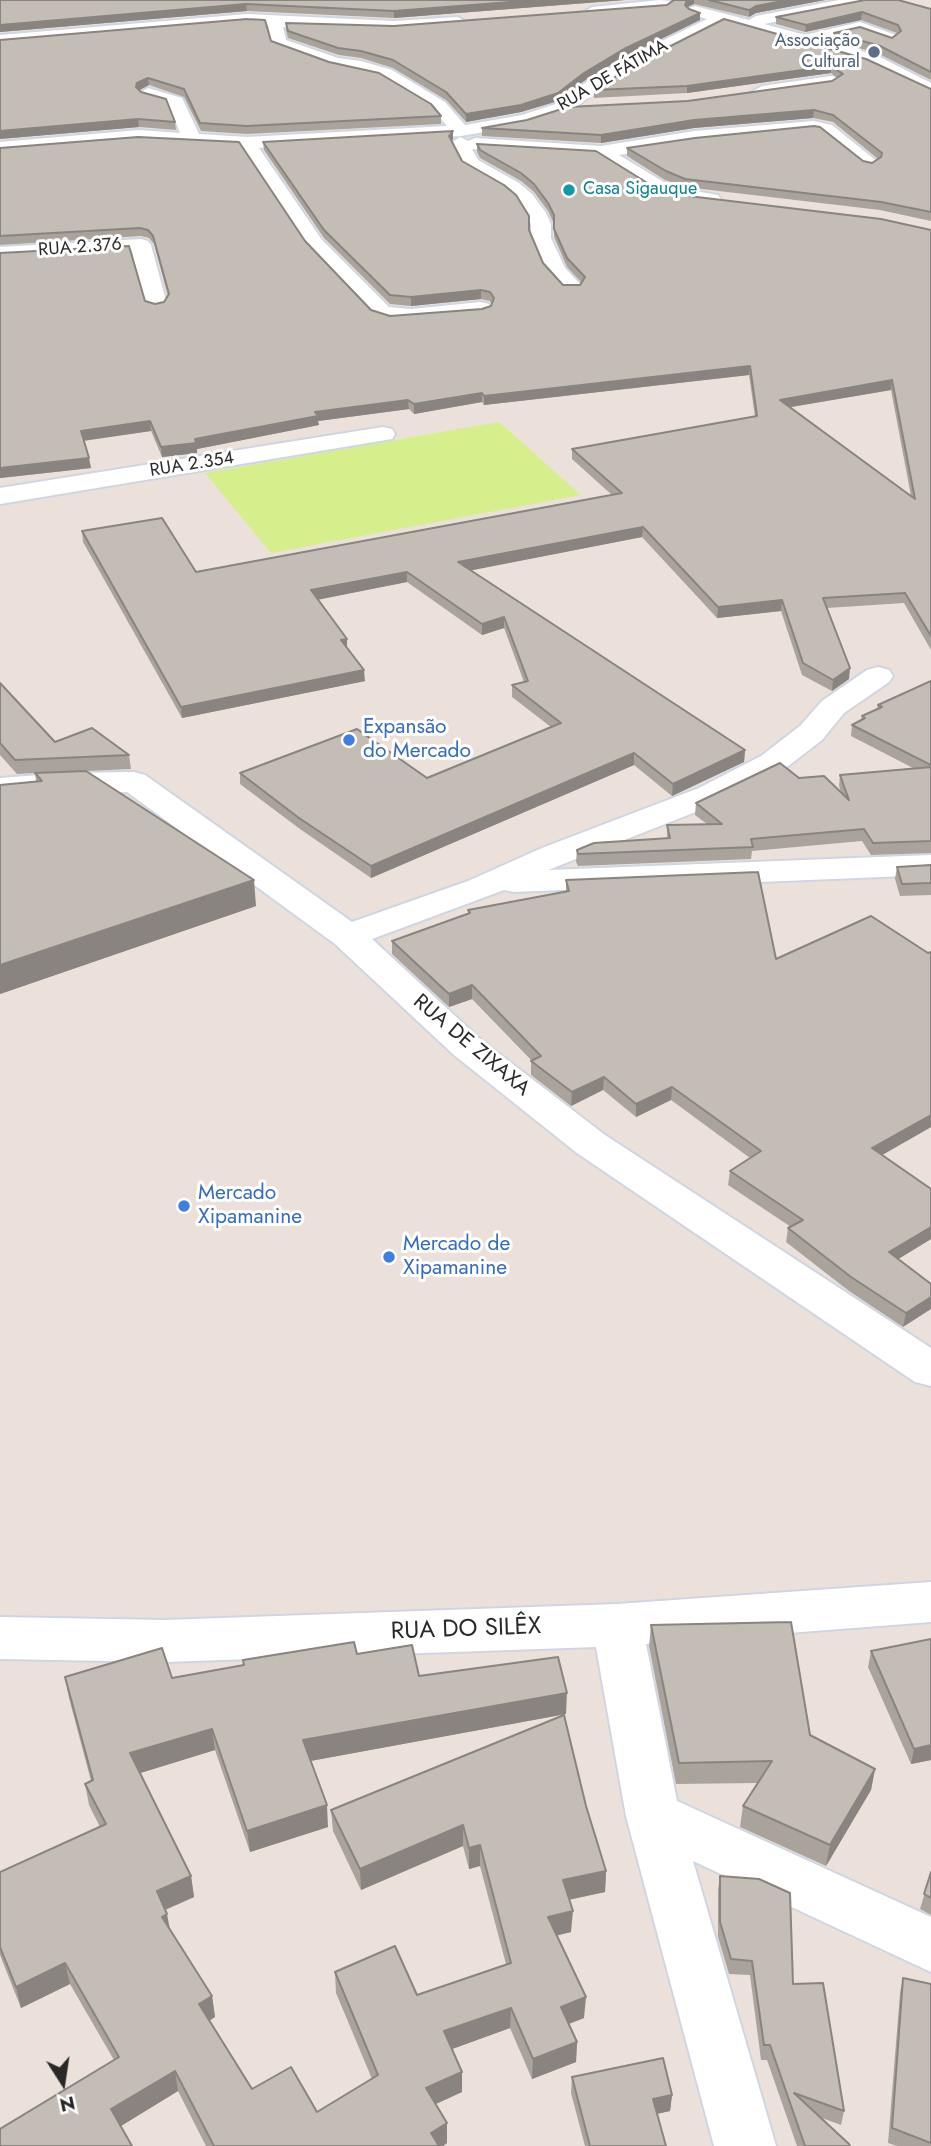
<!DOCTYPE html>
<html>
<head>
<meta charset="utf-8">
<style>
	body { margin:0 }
	#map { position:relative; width:931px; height:2146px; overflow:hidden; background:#ece1da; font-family:Jost,sans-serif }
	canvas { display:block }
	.north { position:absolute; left:28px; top:2048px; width:70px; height:70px; -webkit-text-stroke:5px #fff; paint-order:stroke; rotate:168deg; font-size:19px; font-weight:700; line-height:28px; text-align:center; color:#292929 }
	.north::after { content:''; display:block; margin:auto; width:24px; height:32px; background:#292929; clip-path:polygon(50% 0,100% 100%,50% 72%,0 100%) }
</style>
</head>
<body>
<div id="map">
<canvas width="931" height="2146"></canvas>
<div class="north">N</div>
</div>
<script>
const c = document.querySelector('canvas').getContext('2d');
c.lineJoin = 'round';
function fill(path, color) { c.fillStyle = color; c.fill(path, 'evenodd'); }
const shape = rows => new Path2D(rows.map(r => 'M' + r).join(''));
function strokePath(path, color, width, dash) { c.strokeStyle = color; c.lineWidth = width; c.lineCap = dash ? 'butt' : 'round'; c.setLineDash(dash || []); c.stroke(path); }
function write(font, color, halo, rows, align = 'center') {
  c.font = font + ' Jost,sans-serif'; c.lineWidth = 6; c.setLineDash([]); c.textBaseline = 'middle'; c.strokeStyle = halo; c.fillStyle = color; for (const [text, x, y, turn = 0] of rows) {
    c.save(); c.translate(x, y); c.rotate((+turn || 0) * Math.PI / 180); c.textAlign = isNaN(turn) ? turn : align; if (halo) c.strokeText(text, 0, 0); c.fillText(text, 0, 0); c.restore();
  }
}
fill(shape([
	[499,422,581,495,271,553,205,473]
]), '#d5ef8d');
const minor = shape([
	[660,0,671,1,674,4,666,9,592,17,584,12,592,7,660,0],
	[839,0,871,0,863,5,764,24,805,35,860,22,896,35,898,38,890,43,859,32,822,40,878,56,931,83,931,95,866,64,723,23,637,67,597,91,571,111,532,124,461,136,259,148,322,240,389,307,411,309,481,302,489,304,492,309,489,314,481,316,411,323,391,323,373,317,307,248,241,148,139,142,0,154,0,142,139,130,180,133,169,105,142,97,139,93,148,88,182,98,199,134,247,137,447,126,433,110,380,78,330,67,272,46,268,25,247,24,0,45,0,35,247,14,394,21,458,17,466,22,464,25,394,31,283,27,286,40,338,58,361,61,392,70,445,102,465,125,522,115,559,103,585,83,625,59,707,19,689,14,687,11,689,8,695,6,749,20,756,16,839,0],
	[831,76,837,77,840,81,837,85,762,96,753,91,762,86,831,76],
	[813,121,832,125,879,163,870,169,863,167,820,133,813,131,694,143,619,155,672,187,718,195,721,199,718,203,711,205,660,196,597,157,472,149,478,160,519,183,532,194,546,213,551,224,551,238,565,268,582,286,579,291,571,292,563,291,545,271,531,238,531,224,518,202,505,191,463,167,451,143,460,137,468,141,475,138,601,146,694,131,813,121],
	[141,239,148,241,151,245,167,304,164,309,156,311,148,309,145,304,132,252,0,259,0,247,141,239],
	[383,427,392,429,395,434,392,439,0,504,0,488,383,427],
	[878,667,889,670,893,676,889,682,844,713,822,740,783,770,721,802,548,870,931,855,931,875,514,892,504,890,372,939,480,1039,605,1135,931,1348,931,1386,915,1382,577,1153,454,1055,335,944,127,792,0,798,0,778,65,773,134,772,145,775,352,922,468,881,542,848,699,788,761,756,800,726,822,701,867,670,878,667],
	[931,1582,931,1622,646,1644,677,1801,931,1917,931,1972,693,1861,776,2146,714,2146,626,1816,596,1647,165,1662,0,1659,0,1617,165,1620,617,1604,931,1582]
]);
strokePath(minor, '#cfd6e3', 4);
fill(minor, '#fff');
fill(shape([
	[0,0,625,0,394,18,247,11,0,32],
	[673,0,825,0,756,13,749,17,694,4,687,7,700,20,624,57,584,81,558,101,521,112,466,122,446,100,393,68,361,58,339,55,288,38,286,30,286,23,394,26,667,5],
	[931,9,931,80,879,54,833,40,834,33,892,38,898,34,897,33,861,20,805,32,776,24,776,17],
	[724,19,931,89,931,221,880,210,685,187,665,180,627,156,627,148,863,161,872,163,878,159,833,122,813,118,694,128,601,143,482,136,482,128,832,81,837,78,831,73,687,93,594,98,594,90],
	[0,40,271,41,441,116,441,124,247,134,201,131,184,97,149,85,139,90,175,122,176,130,139,127,0,139],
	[453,131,453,139,451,141,462,161,529,230,543,263,563,285,580,285,581,282,567,267,554,237,554,224,548,211,534,192,521,181,480,158,477,152,477,144,649,184,680,195,931,230,931,650,904,603,827,608,849,679,832,691,802,675,781,611,717,618,642,537,471,570,745,750,744,762,672,796,634,765,371,878,300,829,240,784,240,773,427,778,551,727,512,697,512,685,524,682,504,628,482,635,407,582,318,599,347,639,347,648,365,681,182,718,83,542,82,531,196,572,612,495,572,459,572,449,755,417,749,375,484,405,482,402,414,414,409,409,318,421,319,425,197,449,197,453,162,457,151,431,84,440,91,468,0,478,0,253,155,304,164,302,168,296,154,244,149,238,141,236,0,245,0,148,305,241,371,310,390,316,482,309,491,306,492,305,490,301,481,299,411,306,390,304,324,238,264,150,263,142],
	[891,390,911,496,791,407],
	[931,681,931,853,871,855,862,841,752,851,751,859,578,866,576,862,577,850,667,838,667,825,707,824,695,815,696,803,799,778,841,792,839,786,840,775,913,768,851,736,852,725,861,720,862,716,877,710,878,705],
	[0,683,55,742,129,755,131,769,86,771,256,906,0,994,0,785,36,781,35,773,17,774,0,755],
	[931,865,931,895,900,896,895,879,897,867],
	[566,880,776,959,931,1127,882,1155,931,1189,931,1239,898,1259,931,1284,903,1327,849,1291,786,1242,788,1228,791,1227,728,1185,730,1171,750,1158,671,1100,636,1117,603,1090,571,1106,531,1075,531,1061,532,1061,472,999,449,1007,392,954,392,941,468,914,468,910,566,892],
	[651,1625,810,1735,875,1769,871,1790,826,1866,740,1827,743,1806,758,1783,676,1784,649,1646],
	[931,1639,931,1760,911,1764,868,1667,871,1651],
	[357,1654,419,1676,566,1714,310,1761,328,1827,250,1852,215,1750,140,1773,191,1876,194,1897,165,1910,169,1928,212,1996,215,2017,209,2021,252,2089,317,2112,372,2079,336,1993,335,1972,417,1995,506,1964,480,1866,469,1869,463,1846,361,1890,333,1831,331,1810,586,1806,606,1871,605,1892,569,1900,571,1932,557,1935,584,2018,569,2024,577,2042,576,2062,532,2079,510,2028,452,2049,462,2092,436,2104,447,2143,443,2146,206,2146,178,2091,121,2126,0,2146,114,2060,70,1984,21,2008,0,1955,0,1872,100,1827,89,1805,85,1784,91,1781,69,1698,65,1677,172,1678],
	[931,1872,931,1915,920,1909],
	[720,1876,793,1984,844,2111,841,2125,822,2118,850,2146,797,2146,767,2060,761,2060,750,1975,729,1974,718,1937,718,1890],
	[903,1978,931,1984,931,2146,897,2146,888,2143,900,1993],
	[572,2077,672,2095,670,2111,657,2114,666,2146,585,2146,571,2093]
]), '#a9a39c');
fill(shape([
	[537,0,625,0,394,18,394,11],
	[687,0,694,0,694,4,687,7,685,5],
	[789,0,825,0,756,13,749,17,749,10,756,6],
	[246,4,247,11,0,32,0,25],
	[862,12,861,20,805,32,806,25],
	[700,13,700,20,624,57,584,81,558,101,521,112,466,122,466,114,584,73,624,49],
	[831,66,831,73,687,93,687,86],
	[148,78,149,85,138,91,136,87,137,83],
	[814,110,813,118,694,128,601,143,601,135,694,120],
	[138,119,139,127,0,139,0,131],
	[453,131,453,139,449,144,449,136],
	[481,290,481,299,411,306,411,297],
	[750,366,749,375,484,405,484,396],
	[892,380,891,390,779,409,780,400],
	[482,393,482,402,414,414,414,404],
	[408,400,409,409,318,421,319,425,197,449,197,453,162,457,161,447,315,412],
	[150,421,151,431,83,441,81,431],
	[89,458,91,468,0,478,0,468],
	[643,527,642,537,458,573,458,562],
	[407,572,407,582,312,601,311,590],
	[782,600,781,611,717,618,718,607],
	[504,617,504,628,482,635,482,624],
	[347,639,347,650,341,640],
	[850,668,849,679,832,691,833,680],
	[364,670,365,681,182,718,181,707],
	[745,750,744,762,672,796,673,784],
	[634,753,634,765,371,878,371,866],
	[254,880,256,906,0,994,0,965],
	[472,985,472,999,449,1007,449,994],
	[604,1077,603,1090,571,1106,572,1092],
	[672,1087,671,1100,636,1117,636,1104],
	[931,1115,931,1127,870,1162,872,1148],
	[931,1227,931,1239,887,1266,889,1252],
	[931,1297,931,1309,903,1327,906,1313],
	[567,1693,566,1714,305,1762,303,1740],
	[212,1729,215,1750,134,1775,130,1753],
	[931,1745,931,1760,911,1764,914,1749],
	[875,1769,871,1790,826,1866,830,1845],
	[327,1805,328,1827,250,1852,247,1831],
	[463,1825,463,1846,361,1890,360,1869],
	[480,1845,480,1866,469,1869,469,1848],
	[606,1871,605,1892,562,1901,563,1880],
	[191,1876,194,1897,160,1912,157,1891],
	[573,1911,571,1932,547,1938,548,1917],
	[167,1914,171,1935,162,1917],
	[65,1963,70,1984,21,2008,16,1987],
	[212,1996,215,2017,202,2025,199,2004],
	[586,1997,584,2018,560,2027,561,2007],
	[511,2008,510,2028,444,2052,444,2031],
	[577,2042,576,2062,532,2079,533,2059],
	[175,2071,178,2091,116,2129,111,2109],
	[462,2072,462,2092,427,2108,426,2088],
	[672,2095,670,2111,651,2115,653,2099],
	[447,2123,447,2143,443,2146,431,2146,431,2133]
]), '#89847f');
const building = shape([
	[0,0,537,0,394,11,246,4,0,25,0,0],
	[674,0,687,0,685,5,689,9,700,13,624,49,584,73,558,93,521,105,466,114,446,92,393,60,361,51,338,48,288,31,286,23,394,26,667,5,674,0],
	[709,0,789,0,756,6,749,10,709,0],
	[865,0,898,0,931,9,931,72,880,46,834,33,860,27,892,38,901,31,898,25,862,12,806,25,776,17,865,0],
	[247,19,265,20,271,41,329,62,379,73,431,104,441,116,247,126,200,123,184,89,148,78,137,83,136,87,141,92,166,99,175,122,138,119,0,131,0,40,247,19],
	[724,19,866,59,931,89,931,212,881,202,685,179,666,171,627,148,695,138,814,126,820,127,863,161,872,163,881,157,882,153,833,115,814,110,694,120,601,135,482,128,527,120,568,107,688,101,832,81,843,74,831,66,687,86,594,90,639,62,724,19],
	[453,131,449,136,462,161,504,185,516,195,529,216,529,230,543,263,563,285,580,285,585,277,567,258,554,229,554,215,548,203,534,184,521,173,480,150,477,144,596,151,649,184,680,195,881,219,931,230,931,636,905,593,823,598,850,668,833,680,803,663,782,600,718,607,643,527,458,562,745,750,673,784,634,753,371,866,299,818,240,773,357,729,427,778,561,723,512,685,528,681,504,617,482,624,407,572,311,590,347,639,341,640,364,670,181,707,82,531,162,518,196,572,622,493,572,449,757,416,750,366,484,396,482,393,414,404,408,400,315,412,318,416,195,439,196,443,161,447,150,421,81,431,89,458,0,468,0,253,129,246,145,301,155,304,164,302,169,294,153,236,148,230,140,228,0,236,0,148,138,137,239,142,305,241,371,310,390,316,482,309,491,306,494,298,490,292,481,290,411,297,390,295,324,230,263,142,453,131],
	[892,380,915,499,780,400,892,380],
	[931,681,931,765,852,725,865,718,862,716,882,707,878,705,931,681],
	[0,683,55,742,92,728,129,755,15,760,0,743,0,683],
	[780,763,799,778,824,776,849,800,840,775,931,767,931,841,873,843,864,829,751,839,753,847,578,854,577,850,594,843,670,838,667,825,722,824,696,803,780,763],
	[86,771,254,880,0,965,0,785,42,781,35,773,86,771],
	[931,865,931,883,902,884,897,867,931,865],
	[758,872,776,959,871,916,928,953,931,952,931,1115,872,1148,931,1189,931,1227,889,1252,931,1284,931,1297,906,1313,851,1277,788,1228,803,1220,730,1171,761,1151,672,1087,636,1104,604,1077,572,1092,531,1061,541,1056,472,985,449,994,392,941,470,913,468,910,569,891,566,880,758,872],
	[791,1622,810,1735,875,1769,830,1845,743,1806,772,1761,679,1763,651,1625,791,1622],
	[931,1639,931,1745,914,1749,871,1651,931,1639],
	[354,1642,357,1654,412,1645,419,1676,558,1657,567,1693,303,1740,327,1805,247,1831,212,1729,130,1753,191,1876,157,1891,167,1914,162,1917,212,1996,199,2004,252,2089,291,2067,317,2112,378,2075,335,1972,395,1946,417,1995,511,1963,480,1845,469,1848,463,1825,360,1869,331,1810,564,1715,586,1806,606,1871,563,1880,573,1911,548,1917,586,1997,561,2007,577,2042,533,2059,511,2008,444,2031,462,2072,426,2088,447,2123,431,2133,439,2146,214,2146,175,2071,111,2109,132,2146,0,2146,0,2129,119,2057,65,1963,16,1987,0,1947,0,1872,106,1824,85,1784,93,1780,65,1677,162,1648,172,1678,244,1665,243,1660,354,1642],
	[931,1872,931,1898,924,1894,931,1872],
	[720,1876,759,1879,790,1893,793,1984,823,1983,844,2111,794,2093,849,2144,850,2146,805,2146,770,2045,764,2045,752,1961,731,1959,720,1922,720,1876],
	[903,1978,931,1984,931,2143,892,2128,903,1978],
	[663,2058,672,2095,653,2099,666,2146,590,2146,572,2077,663,2058]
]);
fill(building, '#c4bdb5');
strokePath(building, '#89847f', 2);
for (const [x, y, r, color] of [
	[874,52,7,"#5c6f8a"],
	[569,190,7,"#0f9aa8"],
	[349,740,7,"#3f7fe0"],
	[184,1206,7,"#3f7fe0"],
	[389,1257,7,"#3f7fe0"]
]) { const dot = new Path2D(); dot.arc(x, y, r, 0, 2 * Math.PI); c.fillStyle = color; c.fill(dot); strokePath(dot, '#fff', 2.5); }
write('18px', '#4e5e75', '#fff', [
	["Associação",860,42],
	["Cultural",860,63]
], 'right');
write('18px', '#292929', '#fff', [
	["RUA DE FÁTIMA",613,76,-30],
	["RUA 2.376",80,248,-4],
	["RUA 2.354",192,465,-9]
]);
write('18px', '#0d838f', '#fff', [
	["Casa Sigauque",583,190]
], 'left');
write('21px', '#366cbe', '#fff', [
	["Expansão",363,728],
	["do Mercado",363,752],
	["Mercado",198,1194],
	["Xipamanine",198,1218],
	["Mercado de",403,1245],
	["Xipamanine",403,1269]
], 'left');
write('21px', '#292929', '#fff', [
	["RUA DE ZIXAXA",471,1046,40]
]);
write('24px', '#292929', '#fff', [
	["RUA DO SILÊX",466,1630,-2]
]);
</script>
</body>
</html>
